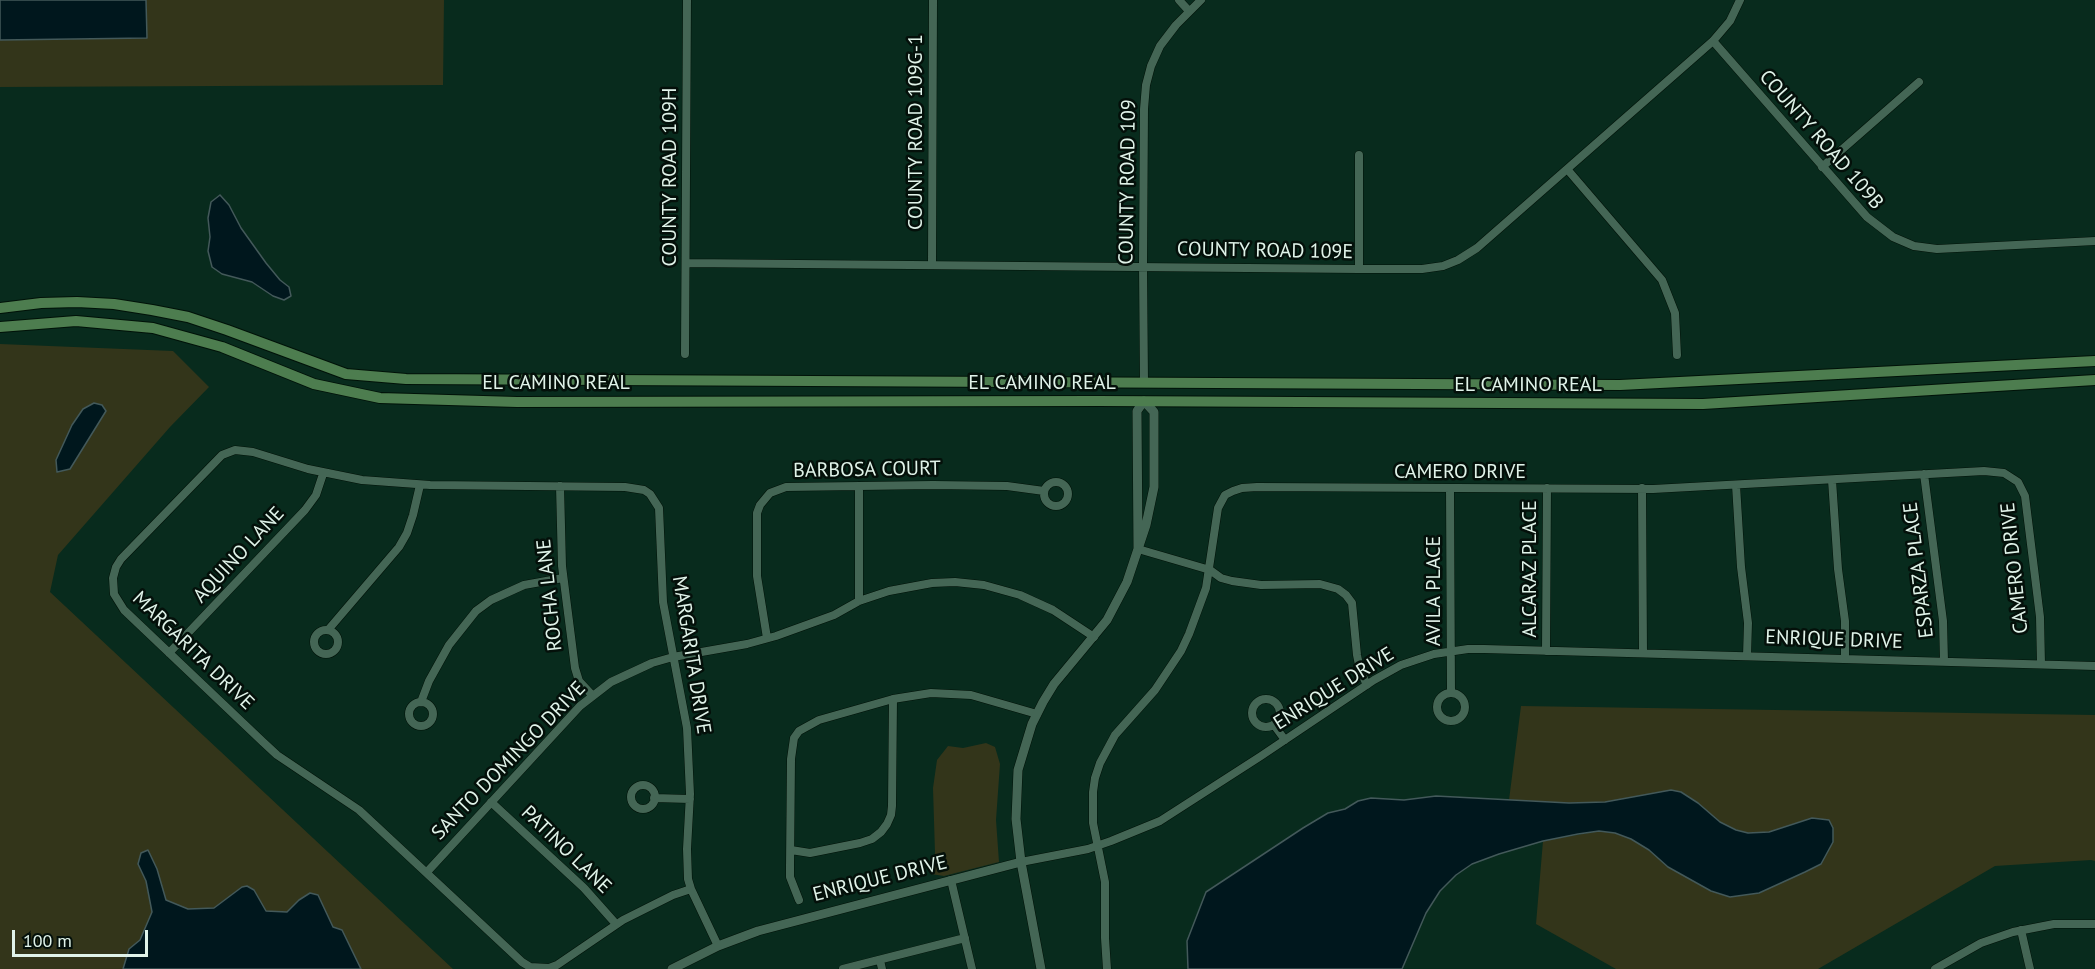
<!DOCTYPE html>
<html>
<head>
<meta charset="utf-8">
<style>
	body { margin:0 }
	#map { position:relative; width:2095px; height:969px; overflow:hidden; background:#082b1d; font-family:"PT Sans",sans-serif }
	canvas { display:block }
	.scale { position:absolute; left:12px; top:930px; width:136px; height:27px; box-sizing:border-box; border:3px solid #e0f3e9; border-top:0; padding-left:8px; font-size:18px; line-height:21px; white-space:nowrap; color:#e0f3e9; -webkit-text-stroke:4px #04100a; paint-order:stroke }
</style>
</head>
<body>
<div id="map">
<canvas width="2095" height="969"></canvas>
<div class="scale">100 m</div>
</div>
<script>
const c = document.querySelector('canvas').getContext('2d');
c.lineJoin = 'round';
function fill(path, color) { c.fillStyle = color; c.fill(path, 'evenodd'); }
const shape = rows => new Path2D(rows.map(r => 'M' + r).join(''));
function strokePath(path, color, width, dash) { c.strokeStyle = color; c.lineWidth = width; c.lineCap = dash ? 'butt' : 'round'; c.setLineDash(dash || []); c.stroke(path); }
function write(font, color, halo, rows, align = 'center') {
  c.font = font + ' "PT Sans",sans-serif'; c.lineWidth = 5; c.setLineDash([]); c.textBaseline = 'middle'; c.strokeStyle = halo; c.fillStyle = color; for (const [text, x, y, turn = 0] of rows) {
    c.save(); c.translate(x, y); c.rotate((+turn || 0) * Math.PI / 180); c.textAlign = isNaN(turn) ? turn : align; if (halo) c.strokeText(text, 0, 0); c.fillText(text, 0, 0); c.restore();
  }
}
fill(shape([
	[146,0,444,0,443,85,0,87,0,40,147,38],
	[0,344,173,351,209,387,170,427,58,555,50,592,453,969,0,969],
	[1521,706,2095,715,2095,861,2091,860,1995,866,1818,969,1616,969,1536,924,1543,841,1599,831,1615,833,1631,839,1649,850,1668,867,1711,891,1730,897,1812,818,1769,832,1748,833,1736,830,1720,822,1698,803,1682,792,1671,790,1605,802,1569,803,1509,800],
	[986,743,995,747,1000,764,996,820,999,862,944,876,931,874,931,865,935,853,933,788,937,760,948,746,963,748]
]), '#33351a');
const water = shape([
	[0,0,146,0,147,38,0,40,0,0],
	[220,195,229,205,241,228,266,263,280,280,289,287,291,296,284,300,273,296,252,282,222,274,212,267,208,251,210,237,208,218,211,202,220,195],
	[94,403,102,405,106,411,70,469,57,472,56,460,72,425,83,409,94,403],
	[1671,790,1681,792,1698,803,1720,822,1736,830,1748,833,1769,832,1812,818,1829,820,1833,828,1833,842,1821,864,1805,872,1759,893,1730,897,1711,891,1668,867,1649,850,1631,839,1615,833,1599,831,1578,834,1543,841,1499,854,1472,864,1456,875,1440,891,1426,913,1402,969,1188,969,1187,941,1206,892,1303,828,1328,813,1345,809,1358,801,1371,798,1404,800,1436,796,1569,803,1605,802,1671,790],
	[148,850,157,869,166,900,188,909,214,908,242,887,247,886,254,890,266,911,287,912,299,900,310,893,318,895,333,927,342,930,361,969,123,969,129,949,140,940,152,912,146,881,138,864,141,853,148,850]
]);
fill(water, '#00171d');
strokePath(water, '#43595a', 1.5);
const minor = shape([
	[1179,0,1189,11],
	[1713,41,1867,217,1893,237,1914,246,1937,249,2095,241],
	[1822,167,1919,82],
	[1567,169,1662,280,1675,313,1677,355],
	[686,263,1359,269,1422,269,1443,266,1458,260,1477,248,1713,41,1730,21,1740,0],
	[932,265,933,0],
	[1359,269,1359,155],
	[685,354,687,0],
	[1144,382,1143,266,1144,109,1146,85,1151,66,1160,46,1176,25,1201,0],
	[1924,474,1943,621,1944,661],
	[1832,480,1838,569,1845,621,1845,658],
	'1044 494a12 12 0 1 1 24 0a12 12 0 1 1-24 0Z',
	[1736,485,1741,567,1748,623,1747,656],
	[560,486,562,566,575,668,579,681,592,695],
	[859,486,859,601],
	[1450,488,1451,693],
	[1642,488,1643,653],
	[1138,549,1210,570,1221,578,1232,581,1261,585,1320,584,1338,589,1346,595,1352,603,1357,655,1360,670,1367,685],
	[328,630,399,547,407,533,413,515,420,485],
	'314 642a12 12 0 1 1 24 0a12 12 0 1 1-24 0Z',
	[767,638,757,576,757,513,760,505,770,493,786,487,933,485,1007,486,1044,491],
	[1546,651,1547,488],
	[169,653,305,510,316,495,323,474],
	'1437 707a14 14 0 1 1 28 0a14 14 0 1 1-28 0Z',
	'1252 713a14 14 0 1 1 28 0a14 14 0 1 1-28 0Z',
	[421,702,429,681,449,645,476,611,491,600,524,585,563,578],
	'409 714a12 12 0 1 1 24 0a12 12 0 1 1-24 0Z',
	[1274,725,1285,740],
	'631 797a12 12 0 1 1 24 0a12 12 0 1 1-24 0Z',
	[654,798,690,799],
	[491,802,584,888,616,924],
	[791,850,810,853,860,843,872,839,881,832,887,824,891,815,892,806,893,699],
	[1021,862,1088,849,1111,841,1160,821,1261,756,1374,680,1401,665,1434,654,1468,649,1484,649,2095,666],
	[427,872,580,706,611,682,652,663,673,657,747,644,776,636,834,615,859,601,889,591,932,583,955,582,984,585,1020,595,1053,610,1094,637],
	[951,880,972,969],
	[691,889,673,895,623,920,557,965,549,968,530,967,522,962,359,810,277,755,263,742,124,610,114,594,113,578,116,567,121,559,222,455,235,450,253,452,308,469,362,480,430,485,625,487,644,490,650,494,659,508,663,602,687,728,690,794,687,849,688,879,691,889,718,946],
	[799,900,790,877,790,867,791,759,794,738,799,731,819,720,893,699,931,693,971,695,1037,714],
	[2021,930,2030,969],
	[880,960,882,969],
	[843,969,965,938],
	[1107,969,1105,938,1105,882,1093,823,1093,792,1095,778,1100,763,1115,735,1155,690,1181,651,1189,634,1206,588,1218,508,1225,495,1233,491,1242,488,1257,487,1653,489,1984,471,2004,473,2018,482,2025,496,2040,617,2041,664],
	[1935,969,1981,943,2013,932,2054,924,2095,924]
]);
const tertiary = shape([
	[672,969,718,946,758,931,1021,862],
	[1041,969,1021,862,1016,819,1018,770,1032,724,1043,702,1054,684,1107,620,1127,582,1146,525,1154,487,1154,412,1144,401,1137,411,1138,549]
]);
const secondary = shape([
	[0,308,41,303,77,302,114,304,152,310,188,317,227,330,346,374,406,379,1620,385,2095,361],
	[0,327,76,321,153,328,222,347,314,384,380,398,517,402,1098,401,1703,404,2095,380]
]);
strokePath(minor, '#001208', 9);
strokePath(tertiary, '#001208', 10);
strokePath(secondary, '#001208', 12);
strokePath(minor, '#465', 8);
strokePath(tertiary, '#465', 9);
strokePath(secondary, '#4d7d4f', 10);
write('20px', '#e0f3e9', '#04100a', [
	["COUNTY ROAD 109G-1",916,132,-90],
	["COUNTY ROAD 109B",1821,140,49],
	["COUNTY ROAD 109H",670,177,-90],
	["COUNTY ROAD 109",1128,182,-89],
	["COUNTY ROAD 109E",1265,251,1],
	["EL CAMINO REAL",556,383],
	["EL CAMINO REAL",1042,383],
	["EL CAMINO REAL",1528,385],
	["BARBOSA COURT",867,470,-1],
	["CAMERO DRIVE",1460,472],
	["AQUINO LANE",239,555,-47],
	["CAMERO DRIVE",2015,568,-96],
	["ALCARAZ PLACE",1530,569,-90],
	["ESPARZA PLACE",1919,570,-97],
	["AVILA PLACE",1434,591,-90],
	["ROCHA LANE",550,595,-96],
	["ENRIQUE DRIVE",1834,640,2],
	["MARGARITA DRIVE",193,651,44],
	["MARGARITA DRIVE",691,655,81],
	["ENRIQUE DRIVE",1334,689,-32],
	["SANTO DOMINGO DRIVE",509,761,-46],
	["PATINO LANE",566,850,44],
	["ENRIQUE DRIVE",880,879,-14]
]);
</script>
</body>
</html>
